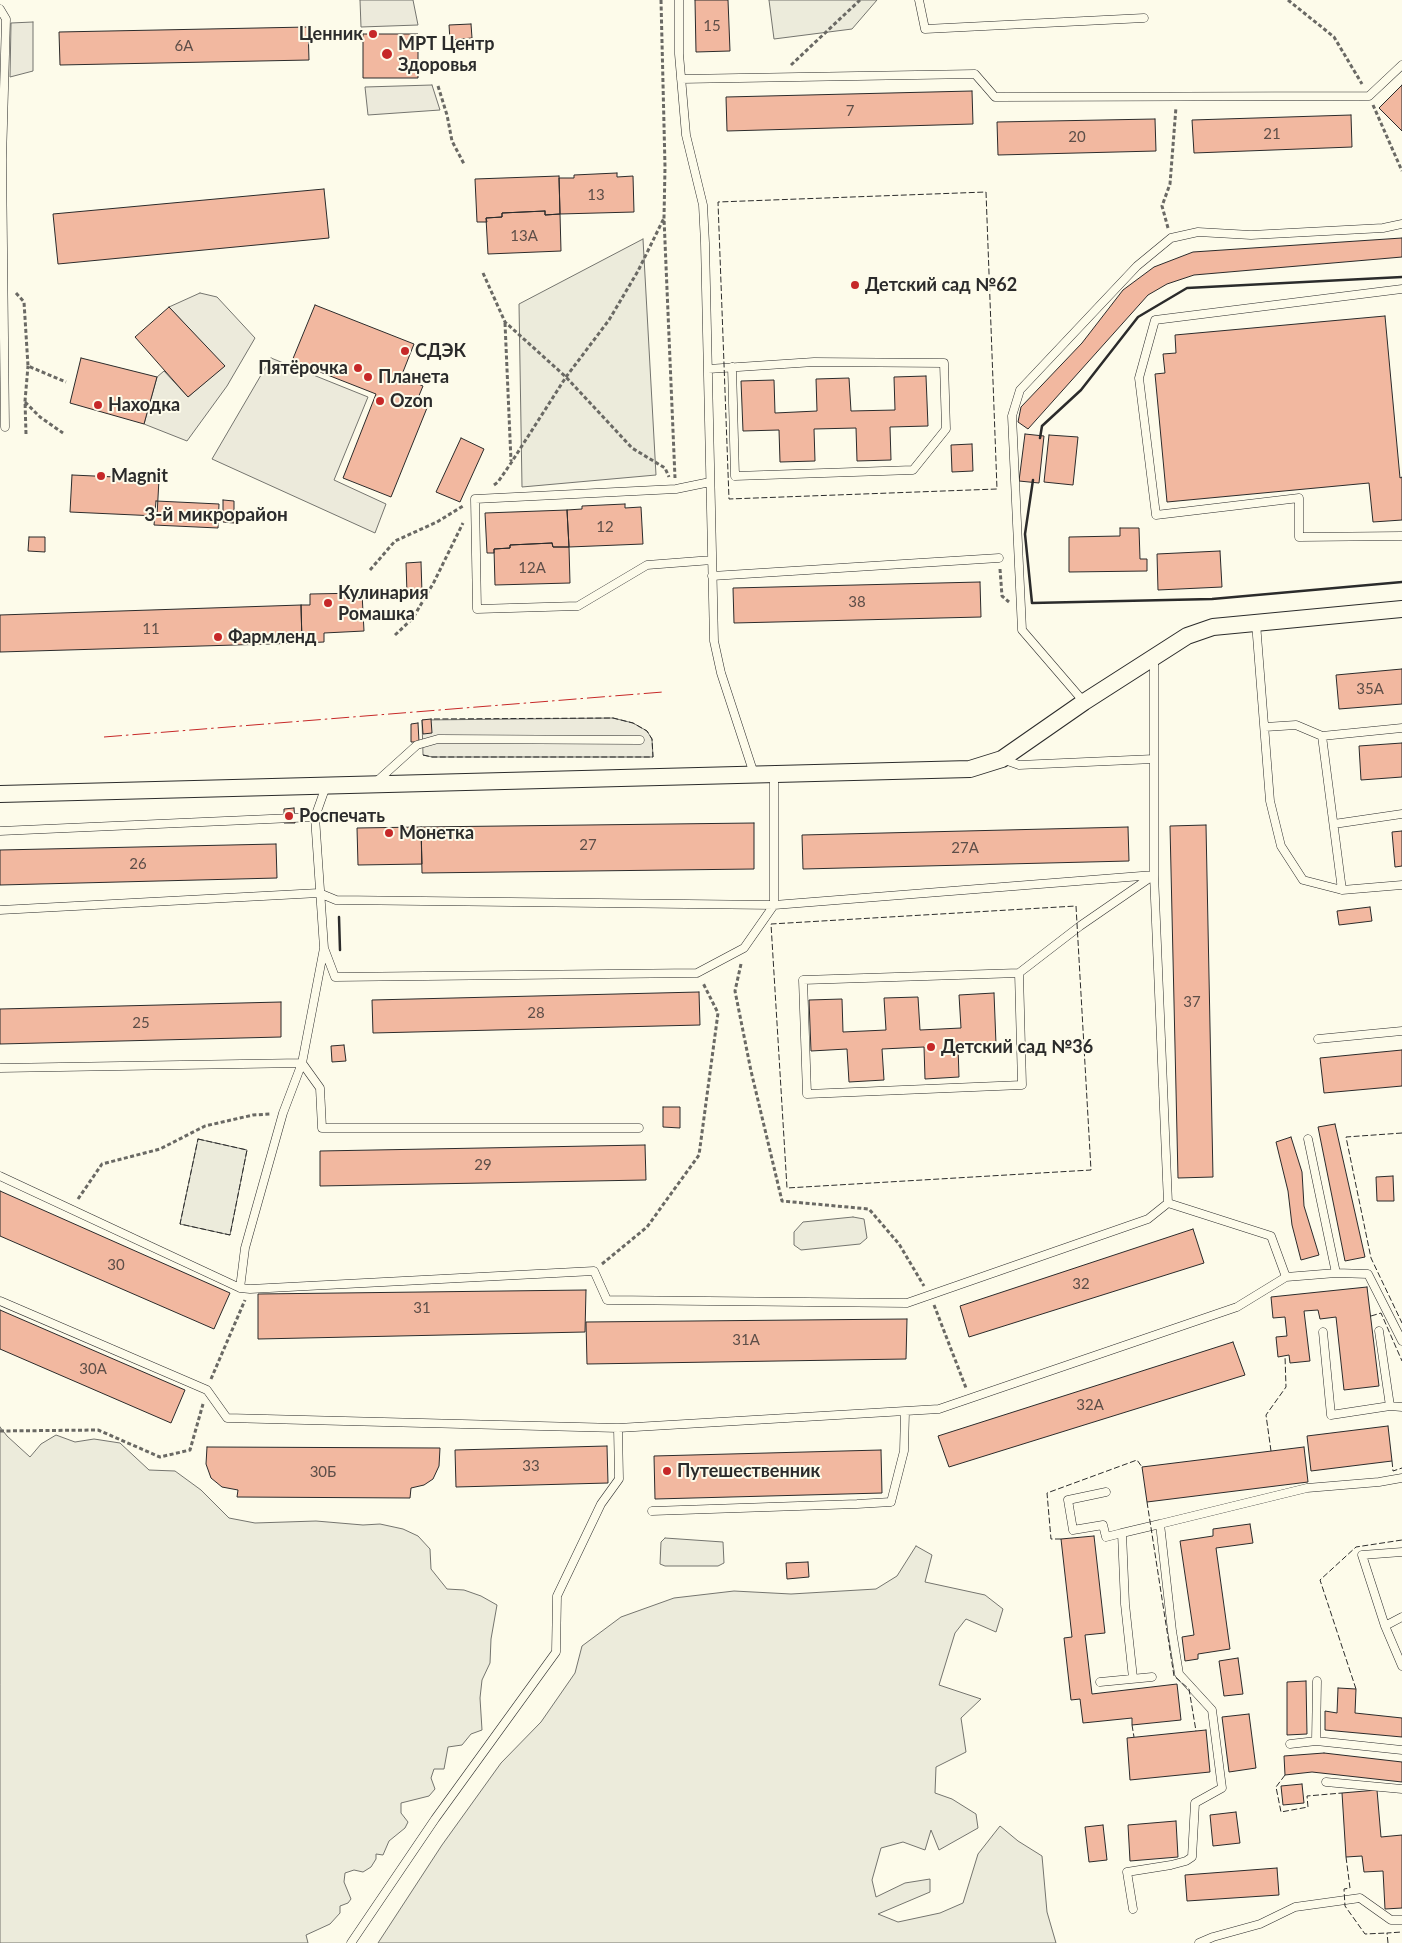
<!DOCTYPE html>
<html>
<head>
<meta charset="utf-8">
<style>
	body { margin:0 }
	canvas { display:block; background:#fdfbea }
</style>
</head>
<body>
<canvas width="1402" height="1943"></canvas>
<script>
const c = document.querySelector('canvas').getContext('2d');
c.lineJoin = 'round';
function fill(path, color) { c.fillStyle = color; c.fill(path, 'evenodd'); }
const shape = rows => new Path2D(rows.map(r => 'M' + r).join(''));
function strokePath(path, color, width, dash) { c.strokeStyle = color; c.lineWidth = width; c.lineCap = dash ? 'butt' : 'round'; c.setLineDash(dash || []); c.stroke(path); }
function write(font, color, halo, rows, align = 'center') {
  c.font = font + ' Lato,sans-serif'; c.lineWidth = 4; c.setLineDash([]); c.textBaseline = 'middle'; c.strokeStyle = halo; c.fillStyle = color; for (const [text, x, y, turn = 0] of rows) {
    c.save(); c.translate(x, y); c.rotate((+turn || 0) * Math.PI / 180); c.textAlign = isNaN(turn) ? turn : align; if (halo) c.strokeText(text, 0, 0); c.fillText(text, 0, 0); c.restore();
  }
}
const green = shape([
	[769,0,877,0,852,29,774,39,769,0],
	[643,239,656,475,522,487,519,304,643,239],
	[198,1139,247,1150,230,1235,180,1224,198,1139],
	[853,1217,864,1219,867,1238,860,1244,801,1250,794,1245,794,1232,803,1222,853,1217],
	[0,1427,7,1436,30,1457,41,1444,56,1435,75,1442,94,1439,120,1443,149,1470,175,1471,201,1490,229,1518,255,1523,316,1521,363,1525,380,1524,403,1529,418,1536,430,1549,431,1569,447,1589,464,1590,481,1596,497,1605,491,1639,490,1663,482,1680,480,1698,482,1730,471,1734,462,1745,448,1747,444,1769,434,1769,431,1778,435,1789,429,1796,401,1803,401,1813,408,1822,405,1828,389,1841,383,1855,376,1854,376,1859,371,1867,363,1872,354,1870,345,1873,344,1882,351,1899,348,1903,340,1906,340,1913,330,1924,306,1935,308,1943,0,1943,0,1427],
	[665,1538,723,1542,724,1563,718,1566,665,1566,660,1564,661,1542,665,1538],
	[916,1546,932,1555,925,1582,985,1595,1003,1609,996,1632,966,1619,955,1633,939,1685,981,1699,961,1718,966,1752,936,1767,935,1793,952,1799,976,1814,978,1828,939,1850,931,1830,925,1850,903,1842,881,1848,872,1880,876,1897,905,1883,930,1879,930,1892,878,1914,898,1922,940,1913,963,1903,978,1854,1000,1826,1018,1841,1042,1856,1047,1912,1056,1943,378,1943,442,1845,501,1763,541,1722,575,1673,582,1646,621,1617,674,1598,734,1591,791,1594,876,1589,897,1576,916,1546]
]);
fill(green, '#ecebdb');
strokePath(green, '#74746e', 1);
const parking = shape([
	[360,0,413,0,418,25,361,27,360,0],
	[33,22,33,71,10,77,11,23,33,22],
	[432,85,440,110,368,115,365,87,432,85],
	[200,293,217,297,255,338,227,386,187,441,144,424,157,377,164,371,188,397,224,366,169,307,200,293],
	[271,358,368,397,334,480,386,504,375,533,212,459,271,358],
	[613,718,633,723,647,731,652,739,653,757,432,757,423,755,422,720,613,718]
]);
fill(parking, '#eceadb');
strokePath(parking, '#74746e', 1);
const building = shape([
	[695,0,728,0,730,51,696,52,695,0],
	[471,24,472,38,450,40,449,25,471,24],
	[308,27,309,60,60,65,59,32,308,27],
	[363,34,418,34,418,78,363,78,363,34],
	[1402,85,1402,131,1379,108,1402,85],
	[972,91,973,124,727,131,726,97,972,91],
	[1351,115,1352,147,1194,153,1192,120,1351,115],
	[1155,119,1156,151,998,155,997,122,1155,119],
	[617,173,617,177,633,176,634,212,560,214,559,178,574,178,574,175,617,173],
	[559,176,560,214,545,215,545,211,502,213,502,217,486,218,487,222,477,222,475,179,559,176],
	[324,189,329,238,58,264,53,214,324,189],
	[545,211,545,215,560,214,561,251,488,254,486,218,502,217,502,213,545,211],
	[1402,238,1402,257,1194,275,1167,284,1148,295,1028,429,1018,422,1021,407,1082,343,1123,290,1154,267,1193,252,1402,238],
	[315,305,414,344,401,377,423,386,418,398,429,403,391,497,343,478,376,394,292,361,315,305],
	[169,307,225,366,188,397,135,337,169,307],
	[1385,316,1400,478,1402,477,1402,520,1373,522,1369,483,1167,502,1155,374,1165,373,1163,354,1176,353,1175,335,1385,316],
	[81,358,157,377,144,424,70,403,81,358],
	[926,376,928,426,890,427,891,460,857,461,856,428,814,429,815,461,780,462,779,430,743,431,741,381,774,380,775,413,817,411,816,379,849,378,851,411,895,410,894,377,926,376],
	[1025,434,1044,436,1039,483,1019,481,1025,434],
	[1049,435,1078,437,1073,485,1044,482,1049,435],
	[461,438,484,449,460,502,436,492,461,438],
	[972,444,973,471,952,472,951,445,972,444],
	[72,475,159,479,157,516,70,512,72,475],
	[223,500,234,501,234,523,223,522,223,500],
	[156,501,219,504,218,528,154,525,156,501],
	[625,504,625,508,641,507,643,544,569,547,567,510,582,509,582,506,625,504],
	[567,510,569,547,553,547,552,543,510,545,510,548,494,549,494,553,487,553,485,513,567,510],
	[1120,528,1139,528,1140,559,1147,559,1147,571,1069,572,1069,537,1120,536,1120,528],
	[29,537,45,537,45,552,28,551,29,537],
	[552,543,553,547,569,547,570,583,495,585,494,549,510,548,510,545,552,543],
	[1220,551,1222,587,1158,590,1157,554,1220,551],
	[421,562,422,593,407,593,406,563,421,562],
	[980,582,981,617,734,623,733,588,980,582],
	[362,593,364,631,324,633,324,642,302,643,301,605,310,605,310,594,362,593],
	[301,605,302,643,0,652,0,615,301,605],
	[1402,669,1402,704,1339,709,1336,675,1402,669],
	[431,719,432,733,423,734,422,720,431,719],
	[418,723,419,742,411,742,411,724,418,723],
	[1402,743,1402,777,1361,780,1359,746,1402,743],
	[294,808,295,823,284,823,284,809,294,808],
	[754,823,754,869,422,873,421,827,754,823],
	[1206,825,1213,1177,1178,1178,1170,826,1206,825],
	[421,827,422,864,358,865,357,828,421,827],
	[1128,827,1129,861,803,869,802,835,1128,827],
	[1402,831,1402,866,1395,867,1392,832,1402,831],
	[276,844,277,878,0,885,0,850,276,844],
	[1370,907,1372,921,1339,925,1337,911,1370,907],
	[699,992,700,1025,373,1033,372,1000,699,992],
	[994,993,996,1044,958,1046,959,1077,925,1079,924,1047,882,1049,884,1080,849,1082,847,1049,811,1051,809,1000,842,999,843,1032,886,1030,884,998,918,997,920,1030,961,1028,959,995,994,993],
	[281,1002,281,1037,0,1044,0,1009,281,1002],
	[344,1045,346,1061,332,1062,331,1046,344,1045],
	[1402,1050,1402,1086,1324,1093,1320,1058,1402,1050],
	[663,1107,680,1107,680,1128,663,1127,663,1107],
	[1335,1124,1365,1257,1345,1261,1318,1127,1335,1124],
	[1291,1137,1302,1172,1304,1206,1319,1255,1301,1260,1292,1225,1288,1191,1276,1142,1291,1137],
	[645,1145,646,1180,320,1186,320,1151,645,1145],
	[1393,1176,1394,1201,1377,1201,1376,1177,1393,1176],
	[0,1191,230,1293,214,1329,0,1236,0,1191],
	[1193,1229,1204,1263,969,1337,960,1306,1193,1229],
	[1367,1287,1379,1386,1344,1390,1336,1317,1320,1319,1318,1310,1304,1311,1310,1361,1290,1363,1289,1355,1278,1357,1276,1337,1287,1336,1285,1317,1273,1318,1271,1297,1367,1287],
	[586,1290,585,1332,258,1339,258,1294,586,1290],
	[0,1310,185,1390,171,1423,0,1349,0,1310],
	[907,1319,906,1359,587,1364,586,1322,907,1319],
	[1233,1342,1245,1375,949,1467,938,1436,1233,1342],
	[1388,1426,1392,1461,1311,1471,1307,1436,1388,1426],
	[607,1446,608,1483,456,1487,455,1450,607,1446],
	[207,1447,440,1448,439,1466,433,1479,424,1485,411,1488,410,1498,237,1497,238,1490,222,1487,211,1478,206,1464,207,1447],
	[1304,1447,1308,1482,1147,1502,1142,1467,1304,1447],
	[881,1450,882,1493,655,1499,654,1456,881,1450],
	[1250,1524,1253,1543,1216,1548,1230,1649,1198,1654,1198,1659,1185,1661,1182,1637,1194,1635,1180,1541,1213,1536,1213,1529,1250,1524],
	[1094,1536,1105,1633,1085,1635,1092,1694,1177,1684,1181,1720,1132,1725,1132,1718,1083,1723,1080,1699,1071,1700,1064,1638,1072,1637,1061,1539,1094,1536],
	[808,1562,809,1577,787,1579,786,1563,808,1562],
	[1238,1658,1243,1694,1224,1696,1219,1661,1238,1658],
	[1306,1681,1307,1734,1287,1735,1287,1682,1306,1681],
	[1338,1688,1356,1689,1355,1713,1402,1718,1402,1737,1325,1730,1325,1711,1337,1713,1338,1688],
	[1249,1714,1256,1768,1229,1772,1222,1717,1249,1714],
	[1206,1730,1210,1772,1130,1780,1127,1738,1206,1730],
	[1324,1753,1402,1762,1402,1782,1312,1772,1285,1775,1284,1756,1324,1753],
	[1302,1784,1304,1803,1283,1805,1281,1786,1302,1784],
	[1377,1790,1381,1837,1402,1835,1402,1908,1385,1909,1383,1871,1364,1872,1362,1856,1346,1857,1342,1793,1377,1790],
	[1236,1812,1240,1843,1213,1846,1210,1815,1236,1812],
	[1176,1821,1178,1857,1130,1861,1128,1825,1176,1821],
	[1103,1825,1107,1860,1089,1862,1085,1827,1103,1825],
	[1277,1868,1279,1895,1187,1901,1185,1875,1277,1868]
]);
fill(building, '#f2b8a0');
strokePath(building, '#2b2b2b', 1);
const lane = shape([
	[679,0,679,54,686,135,703,205,705,243,714,641,721,673,754,774],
	[919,0,925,29,1144,18],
	[0,9,6,19,2,159,5,427],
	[681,79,975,74,995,97,1369,96,1402,65],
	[1402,289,1155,320,1139,378,1156,515,1299,498,1299,537,1402,536],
	[708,369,814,362,944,363,946,429,913,470,735,476,732,367],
	[710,482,676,489,475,499,477,609,578,606,647,565,712,560],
	[712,576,999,558],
	[1256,623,1270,801,1281,846,1303,880,1342,890,1402,885],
	[1154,659,1154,875,1168,1203,1271,1236,1286,1277],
	[1084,702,1022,630,1012,416,1020,390,1137,266,1171,238,1198,232,1251,235,1383,228,1402,224],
	[1265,727,1296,725,1322,736,1402,728],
	[1322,736,1342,890],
	[1002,759,1019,765,1154,759],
	[376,782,417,745,438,739,640,740],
	[1334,824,1402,814],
	[0,831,315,817],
	[0,910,319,893,336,900,774,905,1154,875,1080,926,1019,973,1022,1085,807,1094,803,980,1019,973],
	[324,948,335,977,697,973,744,948,774,905,774,774],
	[1318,1039,1402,1031],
	[0,1068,302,1063,320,1088,322,1128,639,1128],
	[1308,1139,1336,1273],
	[0,1176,240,1288,250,1289,594,1271,607,1300,907,1303,1148,1219,1168,1203],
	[240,1288,245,1248,283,1113,302,1063,324,948,315,817,326,786],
	[0,1301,207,1390,227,1418,618,1428,939,1409,1237,1307,1286,1277,1336,1273,1368,1274,1402,1341],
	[1379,1331,1390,1406],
	[1323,1332,1331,1415,1390,1406,1402,1407],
	[1106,1492,1068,1500,1073,1530,1103,1525,1106,1537,1122,1533],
	[652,1511,857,1504,891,1502,904,1451,905,1412],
	[1402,1552,1362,1555,1385,1626,1402,1666],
	[1385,1626,1402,1617],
	[1133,1678,1125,1604,1122,1533,1160,1524],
	[1100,1682,1152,1677],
	[1316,1741,1317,1681],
	[1290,1744,1316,1741,1402,1750],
	[1326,1782,1402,1789],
	[1133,1909,1127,1872,1171,1865,1186,1861,1192,1857,1195,1803,1222,1788,1212,1710,1179,1674,1172,1631,1160,1524,1307,1488,1379,1482,1402,1478],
	[351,1943,435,1819,556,1652,557,1596,601,1504,619,1479,618,1428],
	[1199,1943,1213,1937,1260,1924,1295,1907,1360,1898,1391,1920,1402,1920]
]);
const street = shape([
	[0,794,970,769,1002,759,1084,702,1187,636,1213,627,1402,609]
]);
strokePath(lane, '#2b2b2b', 9);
strokePath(street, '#2b2b2b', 18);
strokePath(shape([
	[661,0,665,167,664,218,675,478],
	[1288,0,1334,37,1362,84],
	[791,65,860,0],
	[438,86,447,115,452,141,464,164],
	[1373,105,1402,171],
	[1168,228,1162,206,1170,184,1176,107],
	[483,273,505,322,566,377,632,448,665,468,669,477],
	[16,293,24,302,28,366,66,382],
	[505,323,511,461],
	[25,402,40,417,63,433],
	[26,434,25,401,28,366],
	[494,485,498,482,511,463,566,377,609,320,638,271,664,218],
	[1000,569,1002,596,1009,602],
	[370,570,395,541,437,522,463,506],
	[395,635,413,618,434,582,463,523],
	[741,964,735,991,751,1071,782,1201,869,1209,899,1244,924,1286],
	[78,1199,102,1164,160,1149,205,1126,253,1115,270,1114],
	[602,1264,647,1227,699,1155,718,1013,703,983],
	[934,1305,966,1388],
	[211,1379,245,1300],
	[0,1431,98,1430,160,1457,190,1450,203,1404]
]), '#6a6964', 3, [4, 2.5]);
strokePath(lane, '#fdfbea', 8);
strokePath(street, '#fdfbea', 16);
strokePath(shape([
	[986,192,997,489,729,499,718,202,986,192],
	[423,755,432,757,653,757,652,739,647,731,633,723,613,718,431,719],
	[1076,906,1091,1170,787,1188,771,924,1076,906],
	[1402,1133,1346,1137,1371,1258,1402,1323],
	[198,1139,247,1150,230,1235,180,1224,198,1139],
	[1371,1316,1381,1313,1402,1361],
	[1271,1451,1266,1415,1286,1387,1285,1356],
	[1392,1461,1393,1471,1402,1468],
	[1147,1502,1174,1676,1189,1689,1196,1731],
	[1061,1539,1051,1539,1047,1493,1137,1460,1142,1467],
	[1356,1689,1320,1580,1356,1547,1402,1540],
	[1132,1725,1134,1737],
	[1285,1775,1276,1787,1281,1812,1308,1807,1307,1796,1342,1793],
	[1346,1857,1350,1888,1344,1889,1345,1906,1365,1934,1387,1933],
	[1388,1943,1387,1933,1402,1932]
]), '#2b2b2b', 1, [6, 2.5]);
strokePath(shape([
	[1040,438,1042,426,1081,390,1138,317,1187,288,1402,277],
	[1033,480,1025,534,1032,603,1212,599,1402,582],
	[339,917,340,950]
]), '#2b2b2b', 2.5);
strokePath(shape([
	[104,737,663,692]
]), '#c62828', 1, [18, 4, 2.5, 4]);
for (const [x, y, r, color] of [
	[373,34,5,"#c62828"],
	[387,54,6,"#c62828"],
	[855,285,5,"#c62828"],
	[405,351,5,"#c62828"],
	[358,368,5,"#c62828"],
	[368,377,5,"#c62828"],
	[380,401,5,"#c62828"],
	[98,405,5,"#c62828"],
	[101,476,5,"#c62828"],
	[328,603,5,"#c62828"],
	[218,637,5,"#c62828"],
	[289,816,5,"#c62828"],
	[389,833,5,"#c62828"],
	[931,1047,5,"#c62828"],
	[667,1471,5,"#c62828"]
]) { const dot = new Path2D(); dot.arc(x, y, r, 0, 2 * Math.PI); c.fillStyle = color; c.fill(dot); strokePath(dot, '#fdfbea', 2); }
write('15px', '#5d4e48', null, [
	["15",712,26],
	["6А",184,46],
	["7",850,111],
	["21",1272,134],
	["20",1077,137],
	["13",596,195],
	["13А",524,236],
	["12",605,527],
	["12А",532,568],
	["38",857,602],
	["11",151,629],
	["35А",1370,689],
	["27",588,845],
	["27А",965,848],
	["26",138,864],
	["37",1192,1002],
	["28",536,1013],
	["25",141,1023],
	["29",483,1165],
	["30",116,1265],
	["32",1081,1284],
	["31",422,1308],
	["31А",746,1340],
	["30А",93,1369],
	["32А",1090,1405],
	["33",531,1466],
	["30Б",323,1472]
]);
write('bold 18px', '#2b2b2b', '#fdfbea', [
	["Ценник",363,34,"right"],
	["МРТ Центр",398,44],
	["Здоровья",398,65],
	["Детский сад №62",865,285],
	["СДЭК",415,351],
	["Пятёрочка",348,368,"right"],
	["Планета",378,377],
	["Ozon",390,401],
	["Находка",108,405],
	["Magnit",111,476],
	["Кулинария",338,593],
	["Ромашка",338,614],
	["Фармленд",228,637],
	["Роспечать",299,816],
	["Монетка",399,833],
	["Детский сад №36",941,1047],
	["Путешественник",677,1471]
], 'left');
write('bold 19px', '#2b2b2b', '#fdfbea', [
	["3-й микрорайон",216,515]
]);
</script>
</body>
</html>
